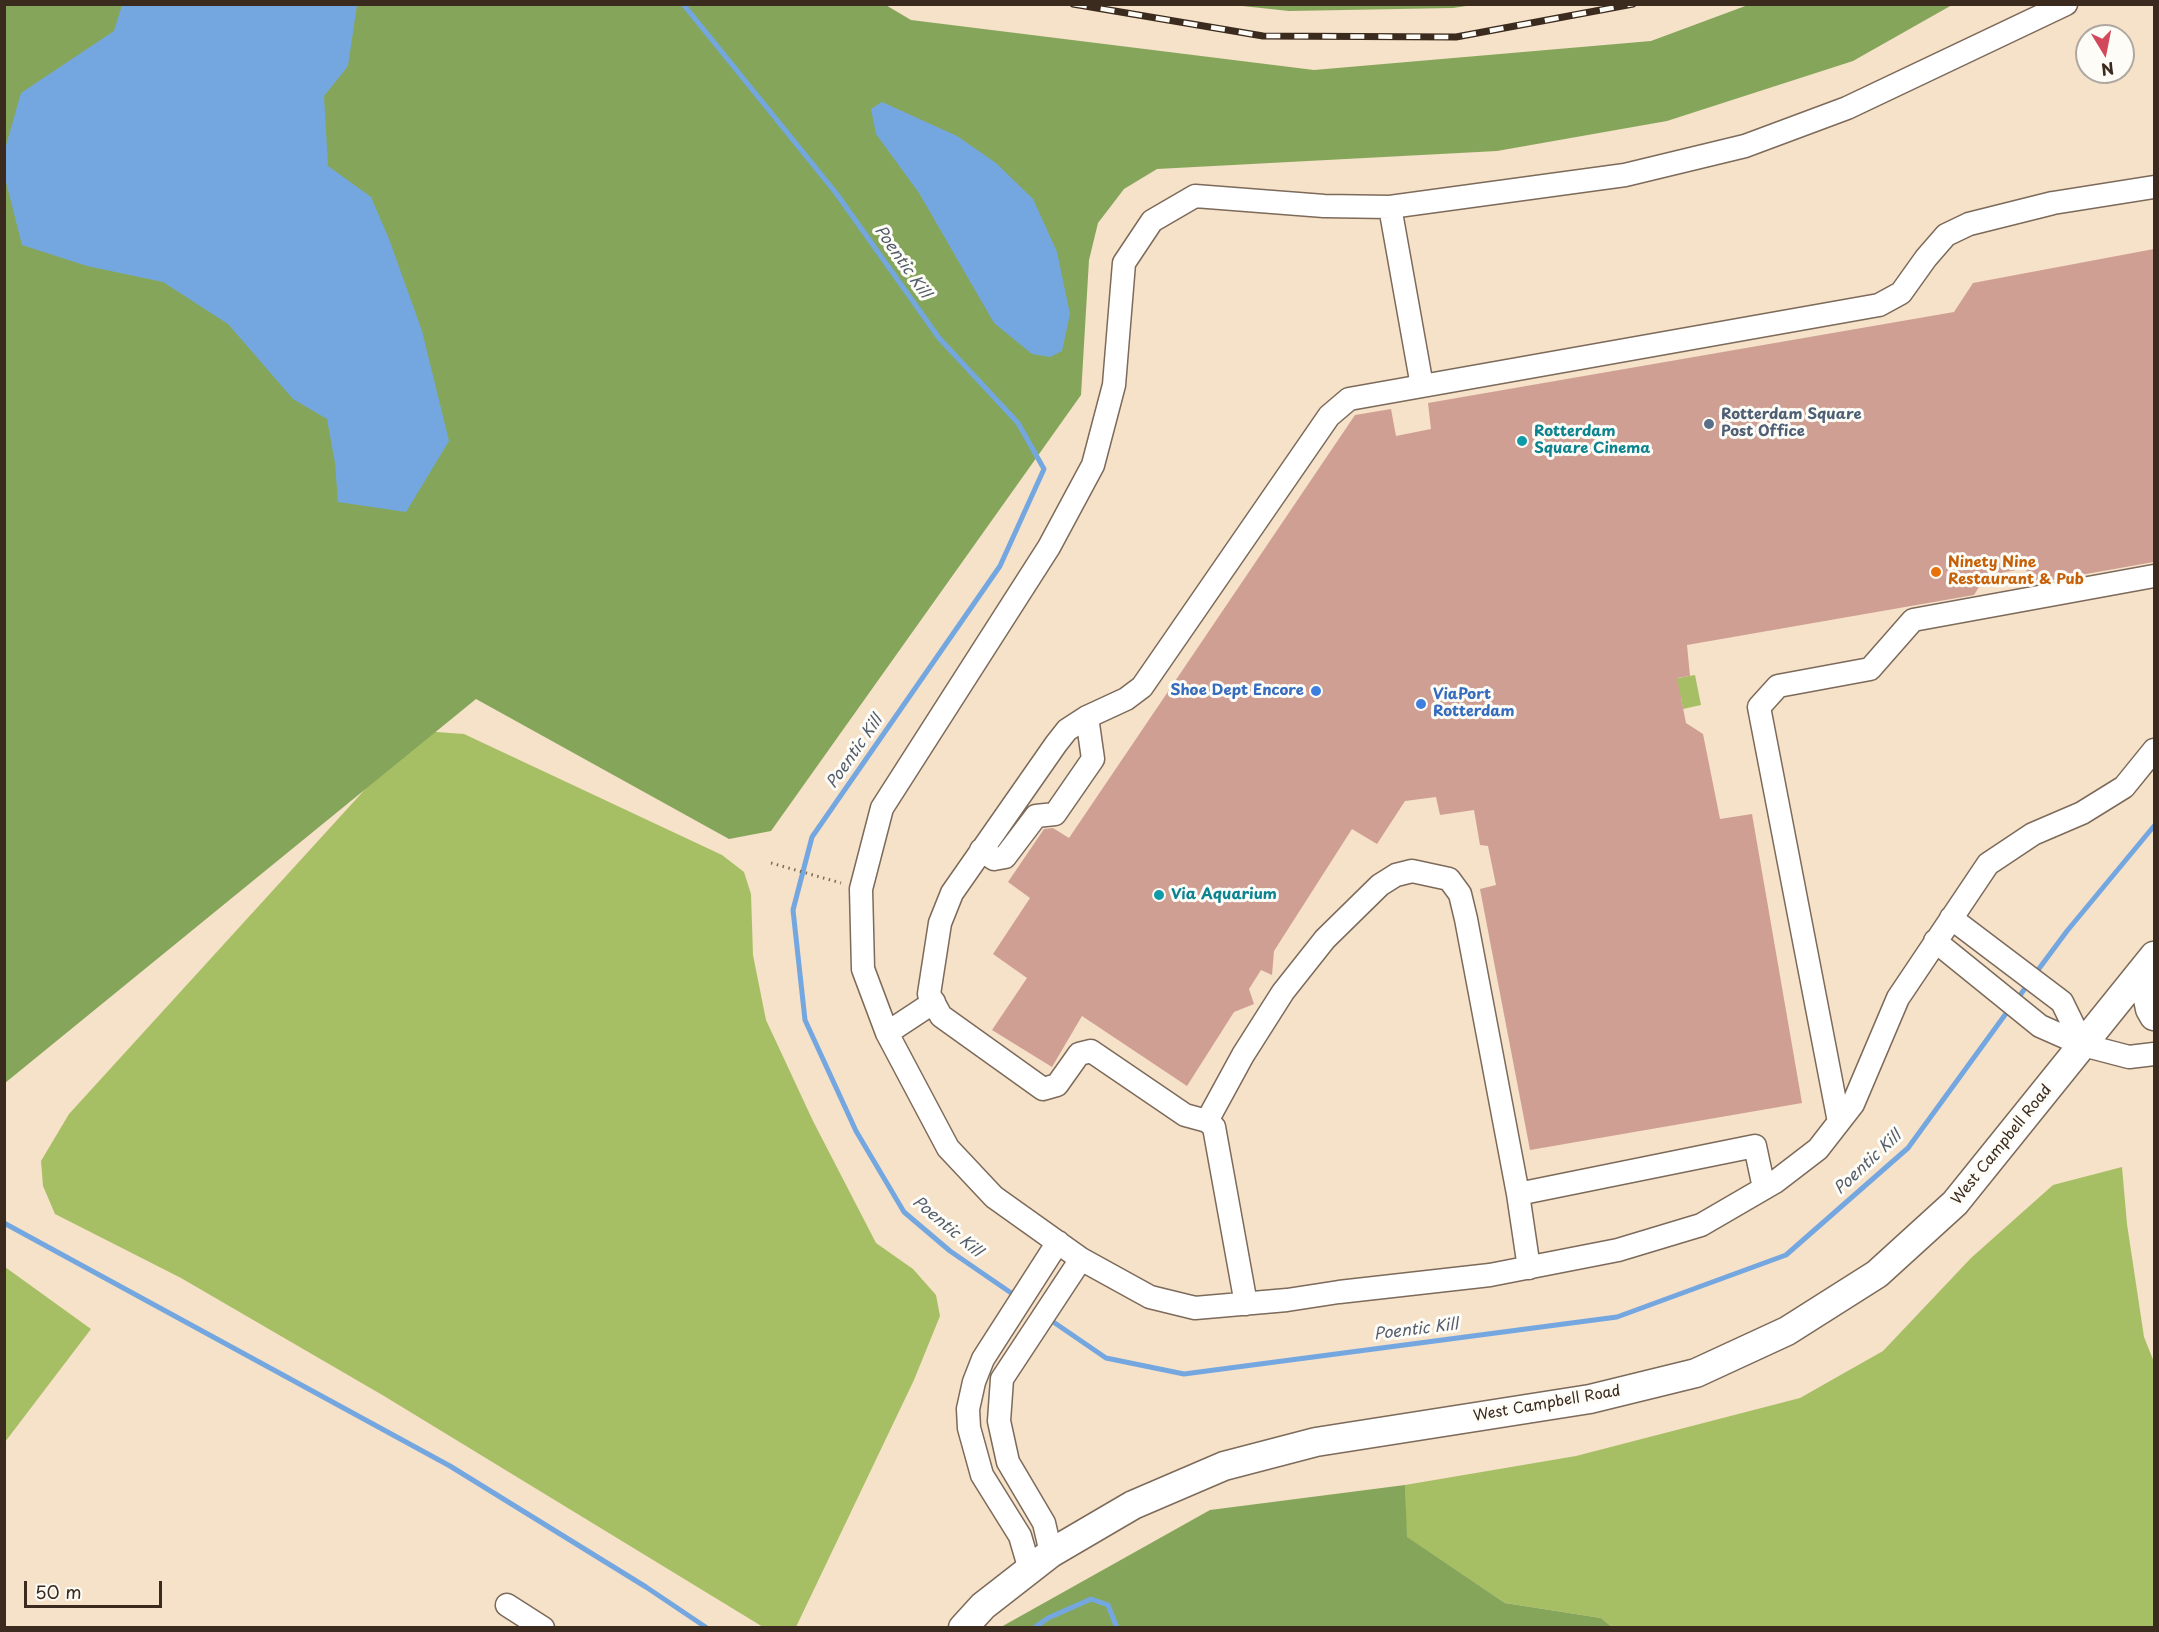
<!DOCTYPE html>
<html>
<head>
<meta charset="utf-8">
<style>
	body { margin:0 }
	#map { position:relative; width:2159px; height:1632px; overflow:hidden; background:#f6e1c9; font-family:"Playpen Sans",sans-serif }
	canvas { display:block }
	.frame { position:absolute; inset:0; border:6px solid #3b2a1e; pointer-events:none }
	.north { position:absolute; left:2075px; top:24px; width:60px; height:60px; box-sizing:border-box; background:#fdfcf7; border:2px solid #afa8a0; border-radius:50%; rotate:170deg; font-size:16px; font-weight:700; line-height:24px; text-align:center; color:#3b2a1e }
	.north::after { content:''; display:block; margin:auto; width:21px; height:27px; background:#d1495b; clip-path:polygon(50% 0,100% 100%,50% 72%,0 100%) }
	.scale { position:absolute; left:24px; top:1581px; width:138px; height:27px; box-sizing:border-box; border:3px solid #3b2a1e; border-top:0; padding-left:8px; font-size:18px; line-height:21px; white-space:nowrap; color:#3b2a1e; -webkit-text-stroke:4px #fdfcf7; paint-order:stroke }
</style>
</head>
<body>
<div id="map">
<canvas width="2159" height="1632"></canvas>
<div class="frame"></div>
<div class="north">N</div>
<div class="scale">50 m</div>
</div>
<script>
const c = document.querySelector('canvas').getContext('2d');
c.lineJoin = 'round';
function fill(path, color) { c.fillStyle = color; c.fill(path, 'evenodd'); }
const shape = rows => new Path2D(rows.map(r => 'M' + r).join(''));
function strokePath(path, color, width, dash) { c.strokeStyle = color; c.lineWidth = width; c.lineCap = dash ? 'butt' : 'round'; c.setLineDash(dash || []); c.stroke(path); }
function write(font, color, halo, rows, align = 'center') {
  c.font = font + ' "Playpen Sans",sans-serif'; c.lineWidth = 6; c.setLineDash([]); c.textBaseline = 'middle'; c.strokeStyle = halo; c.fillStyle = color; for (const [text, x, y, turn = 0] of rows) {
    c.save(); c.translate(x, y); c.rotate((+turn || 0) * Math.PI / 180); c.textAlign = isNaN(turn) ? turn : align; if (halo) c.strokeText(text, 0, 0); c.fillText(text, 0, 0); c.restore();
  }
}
fill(shape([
	[1695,675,1701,705,1683,709,1681,698,1677,699,1673,679],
	[423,731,464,734,722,855,744,872,751,894,753,955,766,1020,813,1121,876,1243,913,1269,936,1295,940,1316,914,1380,796,1627,763,1627,384,1396,181,1278,55,1214,43,1186,41,1161,69,1114,400,751],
	[2122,1167,2127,1224,2144,1337,2154,1362,2154,1627,1612,1627,1601,1618,1505,1603,1406,1537,1405,1485,1576,1456,1800,1398,1883,1351,1971,1258,2053,1185],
	[5,1267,91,1329,5,1442]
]), '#a7bf64');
fill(shape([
	[884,4,911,20,1314,70,1651,41,1748,5,1952,5,1853,61,1667,121,1497,151,1157,169,1124,189,1098,223,1089,260,1081,395,771,831,729,839,476,699,5,1083,5,5],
	[1233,5,1473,5,1453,8,1289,11],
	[1405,1485,1407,1537,1505,1603,1601,1618,1612,1627,1001,1627,1210,1510]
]), '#85a65a');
fill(shape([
	[122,5,357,5,348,66,324,96,328,166,371,197,389,239,422,331,449,441,406,512,338,502,335,463,327,419,293,399,228,324,163,282,87,266,22,245,4,174,5,149,21,93,114,31],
	[882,102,957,136,996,163,1033,199,1057,252,1070,314,1062,351,1050,357,1032,354,994,323,919,193,876,134,871,109]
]), '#74a7e0');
strokePath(shape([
	[683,4,836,193,939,338,1018,423,1044,469,1000,566,812,837,793,910,805,1020,856,1131,904,1212,950,1251,1017,1297],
	[2035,974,2067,931,2154,826],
	[2016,1001,2028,984],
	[4,1223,450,1466,646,1587,707,1628],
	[1049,1319,1106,1358,1184,1374,1617,1317,1786,1255,1908,1148,2010,1008],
	[1034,1628,1048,1618,1091,1599,1108,1605,1117,1628]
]), '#74a7e0', 5);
fill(shape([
	[2154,249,2154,562,2029,584,2026,568,1986,576,1974,595,1687,645,1690,676,1677,678,1686,723,1703,734,1720,819,1752,814,1802,1103,1530,1150,1480,889,1496,885,1488,846,1480,845,1474,810,1440,815,1436,797,1405,801,1377,844,1352,829,1274,951,1272,975,1261,970,1249,989,1254,1004,1234,1012,1187,1086,1082,1016,1052,1067,992,1030,1027,978,993,954,1030,898,1008,882,1044,829,1053,828,1069,838,1355,415,1391,409,1396,436,1431,429,1428,403,1954,312,1973,283]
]), '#cf9f93');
const minor = shape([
	[2066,4,1847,108,1745,146,1625,175,1390,207,1324,206,1195,196,1152,221,1124,263,1114,385,1093,465,1049,547,882,808,861,889,863,969,887,1033,948,1148,994,1197,1081,1259,1150,1297,1195,1308,1287,1300,1339,1292,1490,1275,1618,1250,1701,1225,1775,1182,1818,1149,1853,1104,1898,998,1988,864,2033,834,2082,813,2124,787,2154,750],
	[1390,207,1422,386],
	[981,850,994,859,1005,857,1036,816,1055,814,1093,759,1087,717],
	[1951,918,2062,1002,2083,1045],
	[1935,941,2040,1026,2083,1045,2129,1057,2154,1054],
	[887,1033,934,1002],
	[1207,1121,1214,1127,1246,1304],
	[1839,1122,1759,707,1778,686,1870,669,1913,620,2154,576],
	[1518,1194,1755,1146,1764,1188],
	[1529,1268,1518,1194,1466,919,1460,894,1449,879,1412,871,1396,875,1380,885,1325,939,1283,992,1243,1055,1207,1121,1185,1115,1091,1051,1079,1054,1057,1085,1043,1089,941,1016,929,994,940,923,952,893,1056,744,1067,730,1087,717,1126,699,1142,687,1329,416,1349,399,1879,305,1901,293,1926,258,1946,235,1969,224,2053,203,2154,187],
	[1051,1553,1044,1523,1008,1462,999,1421,1002,1379,1081,1259],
	[1030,1570,1020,1536,982,1475,969,1428,968,1409,974,1382,983,1359,1058,1242],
	[507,1605,543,1628]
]);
const major = shape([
	[2147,965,2147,994,2150,1009,2154,1016],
	[963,1628,983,1606,1051,1553,1133,1505,1224,1466,1316,1442,1590,1399,1696,1373,1787,1331,1877,1274,1955,1203,2154,956]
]);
strokePath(minor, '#7c6a5a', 25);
strokePath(major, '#7c6a5a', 31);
strokePath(shape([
	[771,863,841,883]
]), '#7c6a5a', 3, [1.5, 4.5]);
strokePath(minor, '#fff', 22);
strokePath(major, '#fff', 28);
const rail = shape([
	[1073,4,1263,36,1456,37,1633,4]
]);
strokePath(rail, '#3b2a1e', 7);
strokePath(rail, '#fdfcf7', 4.5, [14]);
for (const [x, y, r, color] of [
	[1709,424,6,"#5c6f8a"],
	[1522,441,6,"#0f9aa8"],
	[1936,572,6,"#e8710a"],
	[1316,691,6,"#3f7fe0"],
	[1421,704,6,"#3f7fe0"],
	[1159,895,6,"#0f9aa8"]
]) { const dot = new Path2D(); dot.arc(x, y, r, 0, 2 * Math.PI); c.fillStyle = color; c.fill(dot); strokePath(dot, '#fdfcf7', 2); }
write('bold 15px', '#4e5e75', '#fdfcf7', [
	["Rotterdam Square",1721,415],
	["Post Office",1721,432]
], 'left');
write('bold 15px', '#0d838f', '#fdfcf7', [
	["Rotterdam",1534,432],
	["Square Cinema",1534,449],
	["Via Aquarium",1171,895]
], 'left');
write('bold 15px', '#c56008', '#fdfcf7', [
	["Ninety Nine",1948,563],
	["Restaurant & Pub",1948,580]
], 'left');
write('bold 15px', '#366cbe', '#fdfcf7', [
	["Shoe Dept Encore",1304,691],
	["ViaPort",1433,695,"left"],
	["Rotterdam",1433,712,"left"]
], 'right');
write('15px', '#3b2a1e', '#fdfcf7', [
	["West Campbell Road",2002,1145,-51],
	["West Campbell Road",1547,1404,-10]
]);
write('italic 16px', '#525c6c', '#fdfcf7', [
	["Poentic Kill",902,262,55],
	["Poentic Kill",855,752,-55],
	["Poentic Kill",1868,1163,-43],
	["Poentic Kill",947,1227,40],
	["Poentic Kill",1416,1330,-7]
]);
</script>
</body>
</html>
